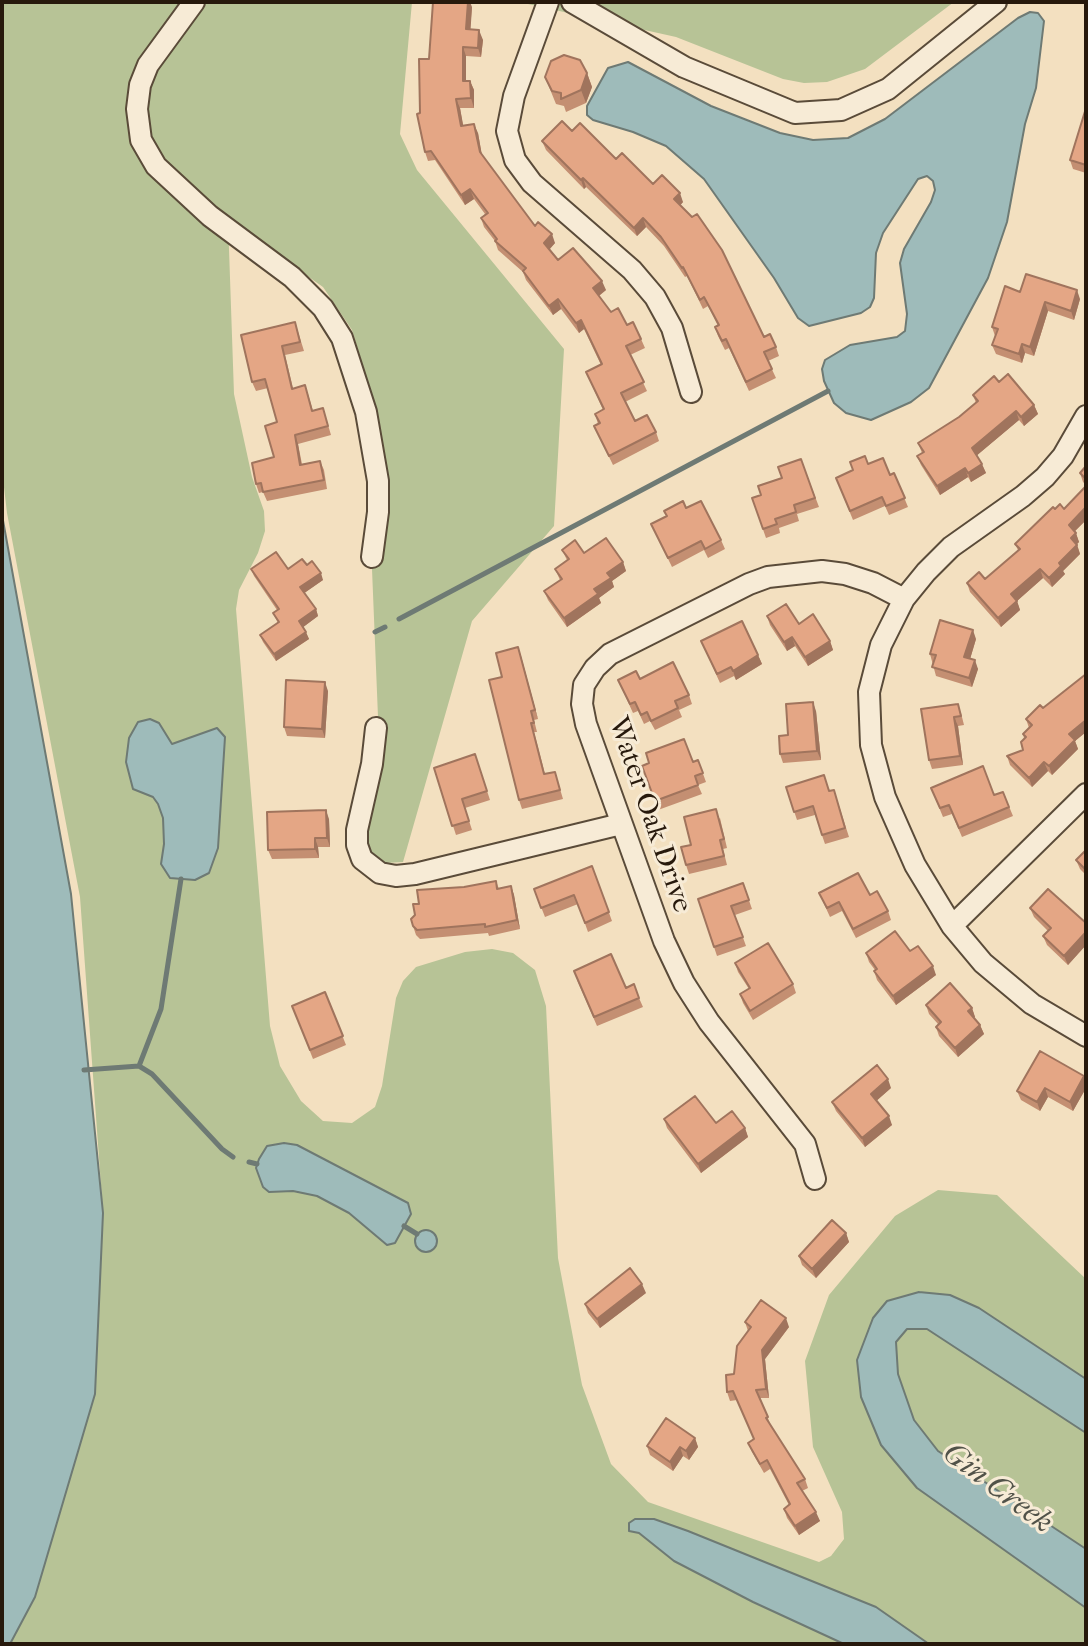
<!DOCTYPE html>
<html>
<head>
<meta charset="utf-8">
<style>
	body { margin:0 }
	#map { position:relative; width:1088px; height:1646px; overflow:hidden; background:#f3e0c0; font-family:"IM FELL French Canon",serif }
	canvas { display:block }
	.frame { position:absolute; inset:0; border:4px solid #27190c; pointer-events:none }
</style>
</head>
<body>
<div id="map">
<canvas width="1088" height="1646"></canvas>
<div class="frame"></div>
</div>
<script>
const c = document.querySelector('canvas').getContext('2d');
c.lineJoin = 'round';
function fill(path, color) { c.fillStyle = color; c.fill(path, 'evenodd'); }
const shape = rows => new Path2D(rows.map(r => 'M' + r).join(''));
function strokePath(path, color, width, dash) { c.strokeStyle = color; c.lineWidth = width; c.lineCap = dash ? 'butt' : 'round'; c.setLineDash(dash || []); c.stroke(path); }
function write(font, color, halo, rows, align = 'center') {
  c.font = font + ' "IM FELL French Canon",serif'; c.lineWidth = 6; c.setLineDash([]); c.textBaseline = 'middle'; c.strokeStyle = halo; c.fillStyle = color; for (const [text, x, y, turn = 0] of rows) {
    c.save(); c.translate(x, y); c.rotate((+turn || 0) * Math.PI / 180); c.textAlign = isNaN(turn) ? turn : align; if (halo) c.strokeText(text, 0, 0); c.fillText(text, 0, 0); c.restore();
  }
}
fill(shape([
	[2,2,412,2,400,134,417,170,564,349,554,526,472,621,403,862,385,863,369,853,366,833,382,768,386,727,378,717,372,569,380,565,383,559,389,514,389,477,373,399,352,330,323,287,228,220,234,394,252,477,264,511,265,531,258,553,239,590,236,609,270,1026,280,1066,301,1101,323,1121,352,1123,375,1107,382,1086,396,998,403,981,416,967,465,952,492,949,513,953,535,970,546,1006,558,1258,582,1385,611,1464,648,1502,819,1562,831,1556,844,1539,842,1512,813,1447,805,1361,829,1295,895,1216,938,1190,997,1195,1086,1279,1086,1379,979,1308,873,1318,917,1488,1086,1608,1086,1644,10,1644,35,1597,103,1213,80,897,7,513,2,470],
	[519,2,954,2,865,69,827,82,804,83,783,79,676,37],
	[907,1329,927,1329,1086,1433,1086,1549,938,1451,914,1420,898,1374,896,1342]
]), '#b7c396');
const water = shape([
	[1030,12,1038,13,1044,21,1036,88,1025,124,1007,222,988,278,929,388,911,402,871,420,846,413,834,403,824,381,822,369,825,360,850,345,897,337,905,331,907,314,900,263,904,249,931,202,935,190,933,181,927,176,918,179,883,233,876,253,874,298,870,307,861,313,809,326,798,318,774,278,704,179,666,146,633,132,593,120,587,115,587,106,608,68,628,62,711,106,780,133,813,140,848,138,885,119,1018,18,1030,12],
	[2,515,71,894,103,1213,95,1394,35,1597,10,1644,2,1644,2,515],
	[150,719,159,723,172,744,217,728,225,737,218,848,209,873,195,880,170,878,161,864,164,844,163,818,158,804,153,797,133,789,126,762,129,738,138,722,150,719],
	[284,1143,297,1145,408,1203,411,1214,395,1243,387,1245,349,1213,317,1196,293,1191,269,1192,263,1187,256,1168,259,1159,267,1146,284,1143],
	'415 1241a11 11 0 1 1 22 0a11 11 0 1 1-22 0Z',
	[919,1292,950,1295,979,1308,1086,1379,1086,1433,927,1329,907,1329,896,1342,898,1374,914,1420,938,1451,1086,1549,1086,1608,917,1488,881,1445,861,1397,857,1360,873,1318,887,1301,919,1292],
	[635,1519,654,1519,688,1531,876,1607,929,1644,844,1644,753,1602,674,1561,639,1533,629,1531,629,1523,635,1519]
]);
fill(water, '#9ebbba');
strokePath(water, '#6e7a74', 2);
strokePath(shape([
	[399,619,828,391],
	[375,632,385,627],
	[139,1066,161,1009,181,879],
	[84,1070,139,1066,152,1074,222,1149,233,1157],
	[249,1162,257,1164],
	[404,1226,417,1234]
]), '#6e7a74', 5);
const street = shape([
	[194,2,148,65,140,85,137,109,141,140,156,166,210,216,292,277,323,308,342,338,366,412,378,481,378,512,372,557],
	[548,2,514,96,507,131,515,160,532,183,632,270,655,297,672,328,691,392],
	[572,2,684,67,795,113,841,110,888,89,996,2],
	[1086,416,1063,456,1045,477,1023,496,951,547,926,572,904,599,881,645,869,692,871,745,885,797,915,865,952,926,983,963,1032,1004,1086,1036],
	[376,728,372,764,357,830,357,845,362,859,380,873,396,876,415,874,621,824],
	[952,926,1086,794],
	[815,1179,805,1144,709,1022,684,983,664,941,586,724,582,704,584,685,595,668,610,654,749,584,768,577,822,571,845,574,873,583,904,599]
]);
strokePath(street, '#5a4b39', 24);
strokePath(street, '#f7ebd6', 20);
fill(shape([
	[472,7,470,29,483,40,481,57,466,56,466,81,470,81,474,90,474,108,460,108,463,126,478,133,482,155,535,226,555,243,549,250,558,260,606,290,599,296,611,312,641,339,645,348,630,355,647,391,625,402,635,421,656,432,659,441,613,465,594,426,598,424,595,414,603,410,586,372,601,365,584,329,579,333,561,309,553,315,526,280,523,272,498,250,495,241,484,227,481,218,485,214,474,199,465,205,435,160,428,161,425,152,420,113,429,59],
	[587,73,592,87,586,103,566,112,564,106,556,104,545,77],
	[1086,108,1086,173,1073,169,1070,160],
	[572,131,653,184,683,202,680,205,764,337,776,347,779,356,768,361,776,378,749,391,729,348,725,350,718,336,715,327,718,326,708,306,703,309,687,276,685,277,664,246,646,227,637,236,586,187,584,189,546,150,542,141],
	[1020,292,1080,299,1074,320,1048,311,1034,356,1025,353,1022,363,996,354,992,345,995,336,992,327],
	[295,322,304,351,285,355,293,388,308,394,313,411,323,408,331,435,298,444,302,464,320,461,324,470,327,489,267,501,263,492,259,493,256,484,274,457,277,422,268,388,256,391,252,382],
	[999,382,1034,405,1038,414,1024,426,1019,420,977,455,986,473,971,482,968,477,940,495,921,465,917,456,922,453,918,443,959,417,976,403,973,395],
	[801,459,819,507,797,514,799,521,779,528,780,533,766,538,752,498,761,495,782,478],
	[868,464,890,475,894,473,908,507,889,515,885,506,853,520,839,486],
	[1086,466,1086,485,1083,482,1080,473],
	[1086,486,1086,520,1075,531,1079,542,1077,544,1080,554,1063,571,1065,574,1052,587,1043,578,1017,601,1020,610,1001,627,970,592,967,583,985,579,1018,550,1015,544,1055,509,1064,509],
	[686,508,721,540,725,549,708,558,704,550,672,567,651,524,666,517,664,511],
	[562,550,623,562,626,571,612,581,614,587,599,598,601,603,567,627,548,600,544,591,560,580,555,569,567,560],
	[307,565,323,580,304,593,316,609,318,616,303,627,309,639,276,661,263,642,260,635,278,623,273,613,277,610,254,576,251,569,288,569],
	[767,616,799,624,830,641,833,650,808,666,795,646,787,651,770,625],
	[976,639,970,659,978,669,972,687,936,676,930,654],
	[701,641,758,655,762,664,736,680,734,676,720,683],
	[518,647,538,719,534,720,537,732,534,732,545,774,555,772,563,799,522,809,519,800],
	[1086,674,1086,732,1075,741,1078,749,1052,775,1048,771,1032,787,1010,765,1007,756,1023,750,1024,738,1023,734,1029,728,1026,719,1043,708],
	[640,679,689,695,692,704,679,710,682,717,655,730,650,721,644,724,638,711,633,713,618,680],
	[328,691,325,738,287,736,284,727],
	[921,709,961,713,964,725,958,726,963,765,932,769,929,760],
	[816,711,821,760,783,763,780,754,788,735],
	[475,754,490,800,465,808,472,830,456,835,434,768],
	[698,760,706,782,698,785,702,794,658,810,642,766,693,762],
	[786,787,830,791,834,790,849,837,825,844,815,815,797,820],
	[931,788,994,795,1003,792,1013,816,962,837,952,814,943,817],
	[720,818,727,848,723,849,727,865,689,874,686,865,691,845],
	[329,819,330,847,318,847,319,858,272,859,268,850],
	[1086,850,1086,875,1080,869,1076,860],
	[592,866,612,921,588,932,578,904,545,917,534,889],
	[496,881,499,889,511,886,514,895,520,929,489,936,488,933,420,939,416,935,413,926,415,915,419,904,464,887],
	[743,883,752,909,735,915,746,946,717,956,698,899],
	[819,893,870,895,888,911,891,920,856,938,842,911,830,917],
	[1030,908,1086,923,1086,945,1068,965,1047,945,1043,936,1048,931,1034,917],
	[910,951,936,975,896,1005,877,980,874,971,875,970,869,962,866,953],
	[735,963,793,984,796,993,753,1020,743,1003,740,994,749,989,738,972],
	[577,980,626,988,639,998,643,1007,597,1026],
	[325,992,346,1045,313,1059,292,1006],
	[926,1005,972,1008,975,1017,974,1018,980,1025,984,1034,958,1057,939,1036,936,1027,938,1024,929,1014],
	[1084,1076,1086,1081,1086,1088,1073,1111,1048,1097,1040,1111,1021,1100,1017,1091],
	[891,1088,876,1101,892,1125,865,1147,836,1111,832,1102],
	[664,1119,716,1123,745,1128,748,1137,701,1173,667,1128],
	[846,1233,849,1242,816,1278,802,1265,799,1256],
	[646,1293,600,1328,588,1313,585,1304],
	[745,1322,789,1327,765,1359,769,1398,760,1398,771,1426,805,1479,808,1488,802,1491,820,1521,799,1535,787,1518,784,1509,789,1505,770,1469,764,1473,752,1452,748,1443,754,1439,737,1400,730,1401,727,1392,748,1331],
	[695,1438,698,1447,689,1460,683,1456,673,1471,650,1455,647,1446]
]), '#c48f72');
fill(shape([
	[468,2,470,2,472,7,470,38,466,29],
	[479,30,483,40,481,57,478,48],
	[463,47,466,56,466,90,463,81],
	[587,73,592,87,586,103,581,90],
	[470,81,474,90,474,108,471,98],
	[456,99,460,108,465,135,461,126],
	[474,124,478,133,483,162,480,152],
	[583,178,586,187,584,189,581,180],
	[470,189,474,199,465,205,461,195],
	[680,193,683,202,678,208,674,199],
	[643,218,646,227,637,236,634,228],
	[552,234,555,243,547,252,544,243],
	[602,281,606,290,596,298,593,288],
	[1077,290,1080,299,1074,320,1071,311],
	[558,299,561,309,553,315,549,306],
	[1045,302,1048,311,1034,356,1030,347],
	[581,320,584,329,579,333,576,323],
	[1022,344,1025,353,1022,363,1019,354],
	[1034,405,1038,414,1024,426,1021,417],
	[1016,411,1019,420,975,457,972,448],
	[295,435,298,444,303,474,300,465],
	[982,464,986,473,971,482,968,473],
	[965,468,968,477,940,495,937,486],
	[1086,507,1086,520,1072,534,1069,525],
	[1076,533,1079,542,1074,547,1071,538],
	[1077,545,1080,554,1063,571,1065,574,1052,587,1049,578,1059,563],
	[623,562,626,571,612,581,614,587,599,598,601,603,567,627,564,618,594,589,607,573],
	[1040,569,1043,578,1017,601,1020,610,1001,627,998,618,1011,594],
	[321,573,323,580,303,594,300,587],
	[316,609,318,616,302,628,299,621],
	[973,630,976,639,968,666,964,657],
	[306,632,309,639,276,661,274,654],
	[792,637,795,646,787,651,784,642],
	[830,641,833,650,808,666,805,657],
	[518,647,521,656,538,719,535,710],
	[758,655,762,664,736,680,733,671],
	[975,660,978,669,972,687,969,678],
	[325,682,328,691,325,738,322,729],
	[813,702,816,711,821,760,817,751],
	[954,717,958,726,963,765,960,756],
	[1086,720,1086,732,1075,741,1078,749,1052,775,1049,766,1069,734],
	[1044,762,1048,771,1032,787,1029,778],
	[326,810,329,819,330,847,327,838],
	[315,838,318,847,319,858,315,849],
	[511,886,514,895,520,929,517,920],
	[1086,932,1086,945,1068,965,1064,956],
	[933,966,936,975,896,1005,893,996],
	[972,1008,975,1017,971,1020,968,1011],
	[980,1025,984,1034,958,1057,955,1048],
	[1084,1076,1086,1081,1086,1088,1073,1111,1070,1102],
	[888,1079,891,1088,874,1103,871,1094],
	[1045,1088,1048,1097,1040,1111,1037,1102],
	[889,1116,892,1125,865,1147,862,1138],
	[745,1128,748,1137,701,1173,698,1164],
	[846,1233,849,1242,816,1278,812,1269],
	[642,1284,646,1293,600,1328,597,1319],
	[786,1318,789,1327,765,1359,769,1398,766,1389,762,1350],
	[695,1438,698,1447,689,1460,686,1451],
	[680,1447,683,1456,673,1471,670,1462],
	[816,1512,820,1521,799,1535,795,1526]
]), '#a0745d');
const building = shape([
	[433,2,468,2,466,29,479,30,478,48,463,47,463,81,470,81,471,98,456,99,461,126,474,124,480,152,535,226,538,222,552,234,544,243,558,260,573,248,602,281,593,288,611,312,618,308,627,325,633,322,641,339,626,346,644,382,621,393,635,421,647,415,656,432,609,456,594,426,600,423,595,414,604,409,586,372,602,364,581,320,576,323,558,299,549,306,523,271,526,268,495,241,497,239,481,218,488,213,470,189,461,195,431,151,425,152,417,114,420,113,419,59,429,59,433,2],
	[564,55,580,60,587,73,581,90,561,99,561,93,552,91,545,77,551,61,564,55],
	[1086,108,1086,165,1070,160,1086,108],
	[562,121,572,131,580,123,616,159,622,153,653,184,662,175,680,193,674,199,692,217,697,214,722,250,764,337,770,334,776,347,764,352,772,369,746,382,726,339,722,341,715,327,719,325,704,297,700,300,683,267,682,268,661,237,643,218,634,228,583,178,581,180,542,141,562,121],
	[1026,274,1077,290,1071,311,1045,302,1030,347,1022,344,1019,354,992,345,998,329,992,327,1005,286,1020,292,1026,274],
	[295,322,300,342,282,346,292,389,305,385,312,411,323,408,328,426,295,435,300,465,320,461,324,480,263,492,261,483,256,484,252,463,274,457,265,426,277,422,265,379,252,382,241,335,295,322],
	[1008,374,1034,405,1021,417,1016,411,972,448,982,464,968,473,965,468,937,486,917,456,924,452,918,443,959,417,978,401,973,395,994,376,999,382,1008,374],
	[865,456,868,464,883,458,890,475,894,473,905,498,886,506,882,497,850,511,836,478,853,470,850,462,865,456],
	[801,459,815,498,794,505,796,512,775,519,777,524,763,529,752,498,761,495,758,486,782,478,778,467,801,459],
	[1086,466,1086,479,1080,473,1086,466],
	[1086,486,1086,507,1069,525,1076,533,1071,538,1077,545,1059,563,1061,566,1049,578,1040,569,1011,594,1017,601,998,618,967,583,979,572,985,579,1020,549,1015,544,1053,507,1055,509,1060,504,1064,509,1086,486],
	[683,501,686,508,701,501,721,540,705,549,701,541,668,558,651,524,667,516,664,511,683,501],
	[606,538,623,562,607,573,611,578,594,589,598,594,564,618,544,591,562,579,555,569,569,559,562,550,575,540,584,553,606,538],
	[276,552,288,569,302,559,307,565,312,561,321,573,300,587,316,609,299,621,306,632,274,654,260,635,279,622,273,613,279,609,251,569,276,552],
	[786,604,799,624,813,614,830,641,805,657,792,637,784,642,767,616,786,604],
	[940,620,973,630,964,657,975,660,969,678,932,667,936,655,930,654,940,620],
	[742,621,758,655,733,671,731,667,717,674,701,641,742,621],
	[518,647,535,710,531,711,534,723,531,723,544,774,555,772,560,790,519,800,489,680,502,677,496,653,518,647],
	[673,662,689,695,675,701,678,708,651,721,647,712,641,715,635,702,630,704,618,680,636,671,640,679,673,662],
	[1086,674,1086,720,1069,734,1075,740,1049,766,1044,762,1029,778,1007,756,1023,750,1021,742,1026,737,1023,734,1032,725,1026,719,1040,705,1043,708,1086,674],
	[286,680,325,682,322,729,284,727,286,680],
	[813,702,817,751,780,754,779,736,788,735,786,704,813,702],
	[958,704,961,716,954,717,960,756,929,760,921,709,958,704],
	[684,739,693,762,698,760,703,773,695,776,698,785,655,801,642,766,649,763,646,753,684,739],
	[475,754,487,791,462,799,469,821,452,826,434,768,475,754],
	[983,766,994,795,1003,792,1009,807,959,828,949,805,940,808,931,788,983,766],
	[824,775,829,791,834,790,845,828,822,835,813,806,794,812,786,787,824,775],
	[716,809,724,839,720,840,724,856,686,865,681,847,691,845,684,817,716,809],
	[326,810,327,838,315,838,315,849,268,850,267,812,326,810],
	[1086,850,1086,870,1076,860,1086,850],
	[592,866,609,912,585,923,574,895,541,908,534,889,592,866],
	[858,873,870,895,877,891,888,911,853,929,839,902,827,908,819,893,858,873],
	[496,881,497,889,511,886,517,920,485,927,485,924,417,930,413,926,411,919,415,915,413,904,419,904,417,890,464,887,496,881],
	[743,883,749,900,731,906,743,937,714,947,698,899,743,883],
	[1048,889,1086,923,1086,932,1064,956,1043,936,1051,928,1030,908,1048,889],
	[895,931,910,951,918,946,933,966,893,996,874,971,877,969,866,953,895,931],
	[768,943,793,984,750,1011,740,994,750,988,735,963,768,943],
	[611,954,626,988,634,984,639,998,594,1017,574,971,611,954],
	[950,983,972,1008,968,1011,980,1025,955,1048,936,1027,941,1022,926,1005,950,983],
	[325,992,343,1036,310,1050,292,1006,325,992],
	[1040,1051,1084,1076,1070,1102,1045,1088,1037,1102,1017,1091,1040,1051],
	[877,1065,888,1079,871,1094,889,1116,862,1138,832,1102,877,1065],
	[695,1096,716,1123,732,1111,745,1128,698,1164,664,1119,695,1096],
	[832,1220,846,1233,812,1269,799,1256,832,1220],
	[630,1268,642,1284,597,1319,585,1304,630,1268],
	[761,1300,786,1318,762,1350,766,1389,756,1390,768,1417,766,1418,805,1479,797,1483,816,1512,795,1526,784,1509,790,1504,767,1460,760,1464,748,1443,754,1439,733,1391,727,1392,726,1375,734,1374,737,1346,751,1327,745,1322,761,1300],
	[666,1418,695,1438,686,1451,680,1447,670,1462,647,1446,666,1418]
]);
fill(building, '#e4a685');
strokePath(building, '#a0745d', 2);
write('28px', '#27190c', '#f7ebd6', [
	["Water Oak Drive",649,815,71]
]);
write('italic 30px', '#515249', '#f7ebd6', [
	["Gin Creek",997,1489,37]
]);
</script>
</body>
</html>
